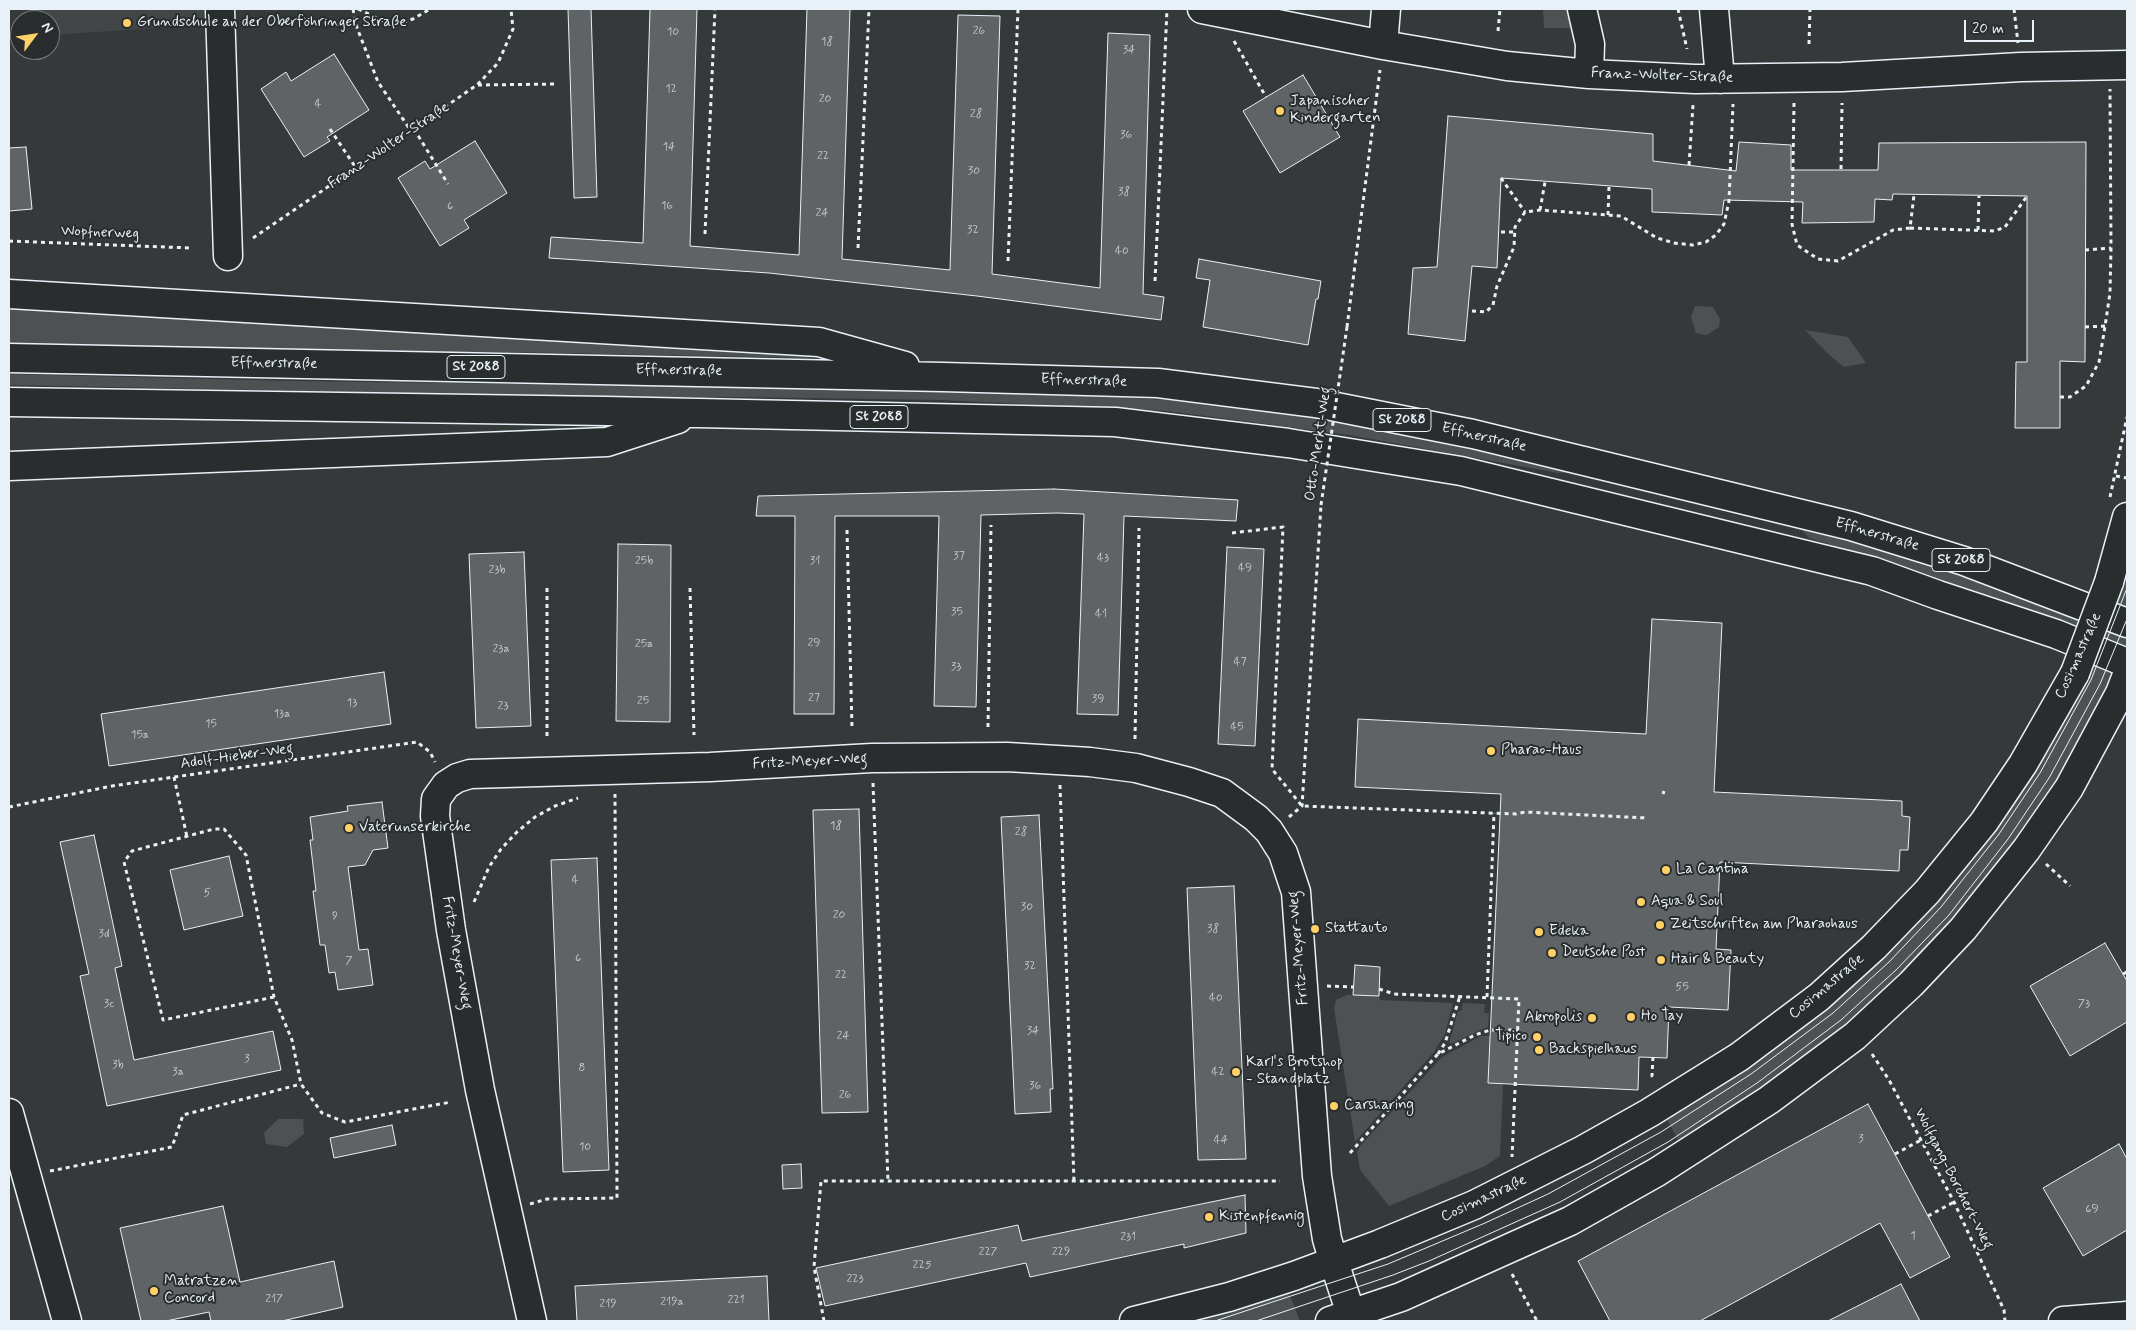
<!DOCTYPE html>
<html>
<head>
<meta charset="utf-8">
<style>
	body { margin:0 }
	#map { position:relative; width:2136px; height:1330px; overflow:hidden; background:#35393a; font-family:Mynerve,sans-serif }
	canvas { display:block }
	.frame { position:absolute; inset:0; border:10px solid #e8f1f8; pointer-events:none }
	.north { position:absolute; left:10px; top:10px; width:50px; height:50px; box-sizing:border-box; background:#2a2d2e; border:1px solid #767b7f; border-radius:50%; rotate:59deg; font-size:14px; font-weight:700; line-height:20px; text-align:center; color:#e8f1f8 }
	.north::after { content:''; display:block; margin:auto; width:18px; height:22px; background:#ffd166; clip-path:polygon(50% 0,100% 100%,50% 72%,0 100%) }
	.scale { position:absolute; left:1964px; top:20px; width:70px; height:22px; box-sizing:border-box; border:2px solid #e8f1f8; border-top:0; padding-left:6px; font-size:15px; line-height:18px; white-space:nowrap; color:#e8f1f8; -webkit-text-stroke:4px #2a2d2e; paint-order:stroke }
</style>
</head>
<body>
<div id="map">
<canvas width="2136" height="1330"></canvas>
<div class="frame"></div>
<div class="north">N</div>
<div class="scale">20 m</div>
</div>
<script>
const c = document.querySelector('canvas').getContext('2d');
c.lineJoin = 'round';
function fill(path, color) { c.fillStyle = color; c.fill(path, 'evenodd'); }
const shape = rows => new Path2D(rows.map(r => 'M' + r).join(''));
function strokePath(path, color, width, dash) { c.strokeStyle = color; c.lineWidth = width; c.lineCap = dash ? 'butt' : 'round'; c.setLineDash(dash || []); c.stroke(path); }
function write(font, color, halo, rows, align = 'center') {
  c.font = font + ' Mynerve,sans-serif'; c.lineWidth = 4; c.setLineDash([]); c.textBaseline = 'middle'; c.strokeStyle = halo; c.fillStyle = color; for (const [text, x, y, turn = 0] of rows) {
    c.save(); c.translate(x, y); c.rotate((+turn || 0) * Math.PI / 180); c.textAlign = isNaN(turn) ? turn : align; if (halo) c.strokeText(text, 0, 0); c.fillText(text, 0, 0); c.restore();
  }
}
fill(shape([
	[28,9,204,9,204,25,50,35,50,20,29,20]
]), '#424647');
fill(shape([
	[1543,9,1570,9,1575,28,1544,28],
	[9,305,815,352,809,358,505,352,314,352,9,344],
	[1695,306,1713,307,1720,319,1719,327,1707,335,1696,333,1691,317],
	[1805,330,1848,337,1866,363,1844,367,1828,354],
	[9,374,293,381,608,385,736,384,943,388,1169,400,1352,423,1563,461,1579,472,1558,473,1349,435,1167,411,941,400,735,397,607,397,9,385],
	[1814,527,1918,560,2104,629,2127,555,2127,651,2065,778,1944,938,1833,1039,1681,1145,1665,1116,1769,1050,1838,999,1881,959,1968,861,1971,864,1978,854,1976,852,2084,675,2044,616,1914,570,1809,538,1801,529],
	[1347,995,1379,996,1380,1000,1453,1003,1445,1034,1434,1052,1355,1142,1334,1008,1336,1000],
	[1463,1003,1485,1004,1484,1013,1489,1013,1488,1027,1453,1043,1449,1043,1458,1011,1461,1011],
	[1481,1036,1490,1036,1488,1083,1503,1084,1500,1156,1485,1166,1389,1206,1360,1170,1357,1152,1361,1145,1442,1057],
	[278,1119,303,1119,304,1134,287,1147,266,1144,264,1133],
	[1288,1290,1300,1321,1184,1321]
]), '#4d5152');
const building = shape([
	[568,9,591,9,597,197,574,198,568,9],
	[650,9,697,9,690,246,799,255,807,9,850,9,842,259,950,270,958,15,1000,16,992,274,1100,288,1108,33,1150,35,1143,294,1164,297,1161,320,977,296,769,273,549,258,551,237,643,243,650,9],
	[334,54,369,110,327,137,330,141,304,157,261,89,286,72,291,81,334,54],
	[1303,75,1340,137,1280,173,1243,111,1303,75],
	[1448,116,1653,134,1653,161,1736,171,1739,142,1791,145,1791,170,1878,170,1879,143,2086,142,2085,362,2060,361,2060,428,2015,428,2016,362,2027,362,2027,196,1893,194,1892,200,1875,199,1874,222,1802,223,1803,202,1724,200,1722,215,1652,212,1652,189,1501,178,1497,268,1472,266,1465,341,1408,334,1413,268,1437,267,1448,116],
	[475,141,507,193,464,220,469,228,440,246,398,178,425,161,430,169,475,141],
	[26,147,32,209,9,211,9,148,26,147],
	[1199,259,1321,281,1318,299,1316,299,1308,345,1203,327,1210,280,1196,278,1199,259],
	[1054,489,1238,500,1236,521,1124,516,1118,715,1077,714,1084,514,1057,513,981,515,976,707,934,706,939,516,835,516,834,714,794,714,795,516,756,516,758,496,1054,489],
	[618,544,671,545,670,722,616,721,618,544],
	[1227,547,1264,549,1255,746,1218,744,1227,547],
	[524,552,531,726,476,728,469,554,524,552],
	[1652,619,1722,623,1714,792,1902,801,1902,816,1910,817,1908,850,1900,850,1899,871,1720,862,1716,949,1731,950,1728,1010,1669,1007,1667,1058,1639,1057,1638,1090,1488,1083,1501,794,1355,787,1358,719,1646,734,1652,619],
	[384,672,391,724,109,766,101,714,384,672],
	[382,802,388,848,373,850,365,865,348,867,359,950,368,949,373,985,338,990,335,972,329,973,325,945,320,945,313,891,316,891,310,840,313,840,310,817,348,811,347,806,382,802],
	[859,809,868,1112,822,1113,813,810,859,809],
	[1039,815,1053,1089,1050,1089,1051,1112,1015,1114,1001,817,1039,815],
	[94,835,122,966,115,968,134,1060,273,1031,281,1070,107,1106,80,976,89,974,60,842,94,835],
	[229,856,243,916,184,930,170,870,229,856],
	[597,858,609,1170,563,1172,551,860,597,858],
	[1234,886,1246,1159,1198,1160,1187,888,1234,886],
	[2105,943,2127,981,2127,1022,2070,1056,2030,986,2105,943],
	[1355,965,1380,967,1379,996,1353,995,1355,965],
	[1868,1104,1950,1257,1910,1278,1880,1223,1700,1321,1610,1321,1578,1261,1868,1104],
	[392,1125,396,1145,334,1158,330,1138,392,1125],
	[2119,1144,2127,1159,2127,1230,2083,1256,2043,1188,2119,1144],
	[801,1164,802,1188,783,1189,782,1165,801,1164],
	[1245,1195,1246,1233,1184,1248,1184,1244,1030,1277,1026,1263,825,1306,816,1268,1018,1225,1022,1241,1245,1195],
	[223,1206,240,1282,334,1261,343,1307,282,1321,211,1321,209,1312,166,1321,141,1321,120,1228,223,1206],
	[767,1276,769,1321,577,1321,575,1286,767,1276],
	[1901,1284,1920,1321,1828,1321,1901,1284]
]);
fill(building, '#5f6365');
strokePath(building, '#e8f1f8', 1);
const minor = shape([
	[220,9,228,256],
	[1202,9,1383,45,1507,66,1589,74,1695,79,1842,77,2021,67,2127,65],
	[1582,9,1590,44,1589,74],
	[1714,9,1720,79],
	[1383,45,1386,9],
	[532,1321,480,1090,451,930,435,816,436,799,446,785,457,778,470,774,710,767,872,758,1007,757,1090,762,1136,768,1189,782,1222,793,1256,818,1269,831,1283,853,1296,892,1317,1176,1327,1239,1334,1262],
	[2063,1321,2127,1316]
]);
const major = shape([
	[2109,582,2127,517],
	[9,1113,67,1321],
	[1334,1262,1351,1314],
	[1134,1321,1229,1297,1294,1276,1380,1244,1474,1205,1583,1150,1649,1113,1739,1057,1819,997,1874,947,1927,892,1984,822,2023,764,2075,673],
	[1330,1321,1401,1297,1570,1221,1657,1172,1769,1100,1855,1036,1911,984,1963,929,2026,850,2069,788,2120,693,2127,675]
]);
const highway = shape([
	[9,294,819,342,905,366],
	[9,358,943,377,1158,383,1316,403,1473,434,1851,526,1964,561,2127,623],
	[9,402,606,411,1115,422,1288,443,1461,471,1872,571,1938,595,2056,634,2127,663],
	[9,466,607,442,678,419]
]);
strokePath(minor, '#e8f1f8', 31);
strokePath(major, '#e8f1f8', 31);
strokePath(highway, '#e8f1f8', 31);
strokePath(shape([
	[353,9,356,25,378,82,411,131],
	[358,9,385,22,400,23,413,19,430,9],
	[1678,9,1687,49],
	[2014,9,2018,43],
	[1498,31,1500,9],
	[1234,41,1266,97],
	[1809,44,1810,9],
	[478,85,557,84],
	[1794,103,1792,224,1797,245,1818,259,1838,261,1893,230,1910,228,1914,195],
	[330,129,356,168],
	[414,129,448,184],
	[1689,165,1693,105],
	[1841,169,1842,103],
	[1501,178,1525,212],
	[1540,210,1545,182],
	[1608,215,1609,187],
	[1910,228,1995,231,2005,227,2027,196],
	[1978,230,1979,196],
	[1501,232,1514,232],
	[705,234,715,9],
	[253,238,477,85,498,63,513,29,511,9],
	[9,241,191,248],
	[858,248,869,9],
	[2085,250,2111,248],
	[1008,261,1018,9],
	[1155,281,1167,9],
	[1472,311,1486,312,1493,305,1497,286,1514,247,1515,227,1525,212,1540,210,1621,216,1657,238,1674,243,1693,245,1706,242,1716,235,1724,224,1729,201,1733,104],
	[1347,327,1380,70],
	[2085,327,2105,326],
	[2060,397,2070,397,2086,386,2099,362,2104,333,2110,293,2111,248,2110,89],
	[2116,476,2127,478],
	[2110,497,2127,417],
	[847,530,852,728],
	[1232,533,1283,527,1272,769,1302,806,1516,814,1525,812,1647,818],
	[547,588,547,739],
	[690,588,694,735],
	[988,727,991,525],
	[1135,739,1139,528],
	[174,777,187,837],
	[873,783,888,1181],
	[1060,785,1074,1182],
	[1663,794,1664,791],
	[9,807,112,786,417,742,430,752,435,762],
	[1289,817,1302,806,1321,505],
	[2046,864,2070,886],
	[474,902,489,867,501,849,517,832,535,817,555,806,578,798],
	[2123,974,2127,972],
	[1327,986,1354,987],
	[1379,989,1394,994,1519,999,1512,1157],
	[274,997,163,1020,124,862,132,851,214,829,224,829,246,855,274,997,292,1040,301,1084,322,1113,345,1122,451,1102],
	[1487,997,1494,813],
	[1438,1054,1445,1043,1460,996],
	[1872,1054,1889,1080,1954,1202,2004,1310,2005,1321],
	[1653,1057,1652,1076,1654,1079],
	[1350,1153,1438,1054,1475,1035,1490,1030,1518,1030],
	[1895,1154,1921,1140],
	[50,1171,172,1147,183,1115,301,1084],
	[530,1204,547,1199,617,1198,615,794],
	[1928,1216,1954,1202],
	[1512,1274,1537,1321],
	[824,1321,814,1267,821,1181,1280,1181]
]), '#e8f1f8', 3, [4, 4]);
strokePath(minor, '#2a2d2e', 28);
strokePath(major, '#2a2d2e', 28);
strokePath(highway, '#2a2d2e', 28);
strokePath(shape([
	[1215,1321,1388,1264,1485,1223,1548,1194,1661,1132,1751,1074,1833,1013,1889,962,1941,907,1999,834,2040,773,2091,680,2127,588],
	[1256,1321,1393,1275,1429,1261,1560,1202,1668,1142,1757,1083,1841,1020,1896,970,1949,915,2008,839,2049,778,2100,684,2127,619]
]), '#e8f1f8', 1);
const majorBridge = shape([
	[2075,673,2109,582]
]);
strokePath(majorBridge, '#e8f1f8', 31, []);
strokePath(shape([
	[1321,505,1347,327]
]), '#e8f1f8', 3, [4, 4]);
strokePath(majorBridge, '#2a2d2e', 28);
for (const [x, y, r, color] of [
	[127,23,5,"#ffd166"],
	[1280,111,5,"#ffd166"],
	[1491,751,5,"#ffd166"],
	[349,828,5,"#ffd166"],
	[1666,870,5,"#ffd166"],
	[1641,902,5,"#ffd166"],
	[1660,925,5,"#ffd166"],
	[1315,929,5,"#ffd166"],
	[1539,932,5,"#ffd166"],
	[1552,953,5,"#ffd166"],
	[1661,960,5,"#ffd166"],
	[1631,1017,5,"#ffd166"],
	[1592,1018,5,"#ffd166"],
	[1537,1037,5,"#ffd166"],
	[1539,1050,5,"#ffd166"],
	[1236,1072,5,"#ffd166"],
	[1334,1106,5,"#ffd166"],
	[1209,1217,5,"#ffd166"],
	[154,1291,5,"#ffd166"]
]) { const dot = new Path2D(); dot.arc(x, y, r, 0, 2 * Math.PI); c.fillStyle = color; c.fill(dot); strokePath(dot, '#2a2d2e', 2); }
write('12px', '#c6ced3', null, [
	["26",979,31],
	["10",673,32],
	["18",827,42],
	["34",1129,50],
	["12",671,89],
	["20",825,99],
	["4",318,104],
	["28",976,114],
	["36",1126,135],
	["14",669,147],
	["22",823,156],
	["30",974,171],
	["38",1124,192],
	["6",450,206],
	["16",667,206],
	["24",822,213],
	["32",973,230],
	["40",1122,251],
	["37",959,556],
	["43",1103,558],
	["25b",644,561],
	["31",815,561],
	["49",1245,568],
	["23b",497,570],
	["35",957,612],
	["41",1101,614],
	["29",814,643],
	["25a",644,644],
	["23a",501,649],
	["47",1240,662],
	["33",956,667],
	["27",814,698],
	["39",1098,699],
	["25",643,701],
	["13",352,703],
	["23",503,706],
	["13a",282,714],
	["15",211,724],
	["45",1237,727],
	["15a",140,735],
	["18",836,826],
	["28",1021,832],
	["4",575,880],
	["5",207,893],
	["30",1027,907],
	["20",839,915],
	["9",335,916],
	["38",1213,929],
	["3d",104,934],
	["6",578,958],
	["7",349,961],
	["32",1030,966],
	["22",841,975],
	["55",1682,987],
	["40",1216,998],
	["3c",109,1004],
	["73",2084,1004],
	["34",1033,1031],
	["24",843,1036],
	["3",247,1059],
	["3b",118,1065],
	["8",582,1068],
	["3a",178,1072],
	["42",1218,1072],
	["36",1035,1086],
	["26",845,1095],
	["3",1861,1139],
	["44",1221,1140],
	["10",585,1147],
	["69",2092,1209],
	["1",1913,1236],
	["231",1128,1237],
	["227",988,1252],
	["229",1061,1252],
	["225",922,1265],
	["223",855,1279],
	["217",274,1299],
	["221",736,1300],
	["219a",672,1302],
	["219",608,1304]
]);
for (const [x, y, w] of [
	[476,367,58],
	[879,417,58],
	[1402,420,58],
	[1961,560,58]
]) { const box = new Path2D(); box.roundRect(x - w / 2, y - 11.5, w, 23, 4); c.fillStyle = '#2a2d2e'; c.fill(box); strokePath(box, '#e8f1f8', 1); }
write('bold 14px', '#e8f1f8', null, [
	["St 2088",476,367],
	["St 2088",879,417],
	["St 2088",1402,420],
	["St 2088",1961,560]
]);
write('15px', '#e8f1f8', '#2a2d2e', [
	["Grundschule an der Oberföhringer Straße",137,23],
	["Japanischer",1290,102],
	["Kindergarten",1290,119],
	["Pharao-Haus",1501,751],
	["Vaterunserkirche",359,828],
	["La Cantina",1676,870],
	["Aqua & Soul",1651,902],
	["Zeitschriften am Pharaohaus",1670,925],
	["Stattauto",1325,929],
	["Edeka",1549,932],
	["Deutsche Post",1562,953],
	["Hair & Beauty",1671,960],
	["Ho Tay",1641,1017],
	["Akropolis",1582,1018,"right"],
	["Tipico",1527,1037,"right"],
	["Backspielhaus",1549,1050],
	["Karl's Brotshop",1246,1063],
	["- Standplatz",1246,1080],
	["Carsharing",1344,1106],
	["Kistenpfennig",1219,1217],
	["Matratzen",164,1282],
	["Concord",164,1299]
], 'left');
write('15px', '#e8f1f8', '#2a2d2e', [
	["Franz-Wolter-Straße",1662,76,2],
	["Franz-Wolter-Straße",389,146,-34],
	["Wopfnerweg",100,233,2],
	["Effnerstraße",274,364,1],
	["Effnerstraße",679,371,1],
	["Effnerstraße",1084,381,2],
	["Effnerstraße",1484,438,13],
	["Otto-Merkt-Weg",1319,444,-82],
	["Effnerstraße",1877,535,16],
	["Cosimastraße",2079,656,-66],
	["Adolf-Hieber-Weg",237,757,-8],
	["Fritz-Meyer-Weg",810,762,-3],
	["Fritz-Meyer-Weg",1299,948,-95],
	["Fritz-Meyer-Weg",456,953,80],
	["Cosimastraße",1827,987,-40],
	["Wolfgang-Borchert-Weg",1953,1179,63],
	["Cosimastraße",1484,1199,-25]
]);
</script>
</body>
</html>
